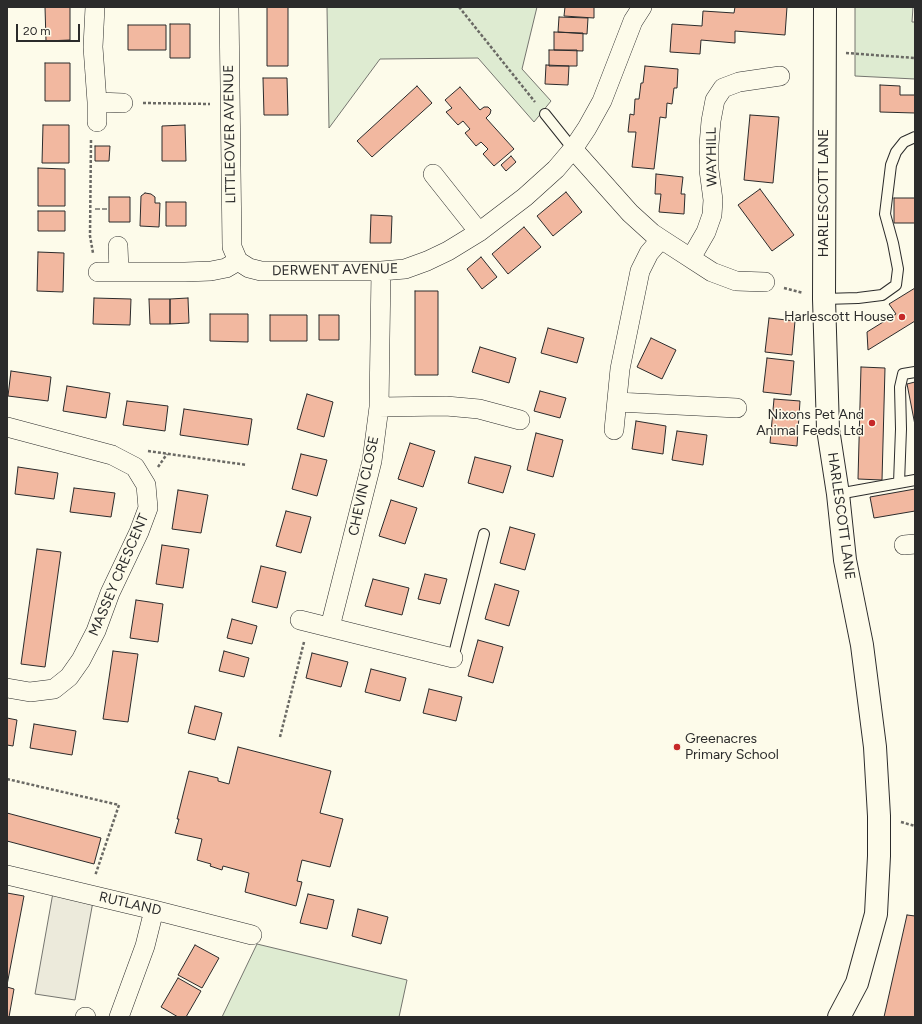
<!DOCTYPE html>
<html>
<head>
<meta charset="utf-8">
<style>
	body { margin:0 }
	#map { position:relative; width:922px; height:1024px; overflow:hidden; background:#fdfbea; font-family:Figtree,sans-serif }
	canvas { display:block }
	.frame { position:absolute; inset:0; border:8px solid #2b2b2b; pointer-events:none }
	.scale { position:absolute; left:16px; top:24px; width:64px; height:18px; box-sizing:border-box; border:2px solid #2b2b2b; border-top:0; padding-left:5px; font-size:12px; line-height:14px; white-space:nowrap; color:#2b2b2b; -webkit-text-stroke:3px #fdfbea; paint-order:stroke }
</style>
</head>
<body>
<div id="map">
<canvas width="922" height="1024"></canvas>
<div class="frame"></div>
<div class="scale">20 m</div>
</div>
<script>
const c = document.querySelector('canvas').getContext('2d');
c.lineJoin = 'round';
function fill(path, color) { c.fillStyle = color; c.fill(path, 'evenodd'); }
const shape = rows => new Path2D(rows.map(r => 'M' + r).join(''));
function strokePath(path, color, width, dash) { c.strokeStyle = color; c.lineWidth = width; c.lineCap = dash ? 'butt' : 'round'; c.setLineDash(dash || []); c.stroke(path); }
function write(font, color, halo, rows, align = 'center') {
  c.font = font + ' Figtree,sans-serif'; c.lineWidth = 3; c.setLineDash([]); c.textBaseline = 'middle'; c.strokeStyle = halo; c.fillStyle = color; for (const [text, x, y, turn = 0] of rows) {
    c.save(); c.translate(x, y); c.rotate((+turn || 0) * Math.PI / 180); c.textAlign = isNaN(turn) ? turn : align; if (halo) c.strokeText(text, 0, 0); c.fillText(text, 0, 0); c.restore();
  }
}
const green = shape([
	[327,7,537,7,522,69,551,101,534,122,478,58,380,59,329,128,327,7],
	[855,7,913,7,912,22,915,22,915,79,855,76,855,7],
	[257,944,407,980,399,1017,222,1017,257,944]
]);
fill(green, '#deebd1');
strokePath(green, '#74746e', 1);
const parking = shape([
	[54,887,94,896,75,1000,35,994,54,887]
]);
fill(parking, '#eceadb');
strokePath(parking, '#74746e', 1);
const building = shape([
	[45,7,70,7,70,40,46,41,45,7],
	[267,7,288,7,288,66,267,66,267,7],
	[565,7,594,7,594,18,564,16,565,7],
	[735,7,787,7,785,35,735,31,735,43,701,40,700,54,670,52,672,24,702,26,703,11,734,13,735,7],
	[559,17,588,18,587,34,558,32,559,17],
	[170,24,190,24,190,58,170,58,170,24],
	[128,25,166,25,166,50,128,50,128,25],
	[554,32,583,33,583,51,554,50,554,32],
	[549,50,577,50,577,66,549,66,549,50],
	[45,63,70,63,70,101,45,101,45,63],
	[546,65,569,66,568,85,545,84,546,65],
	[645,66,678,69,677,88,674,88,672,104,667,103,666,118,660,117,654,169,632,167,636,132,628,132,630,114,634,115,635,99,639,99,641,83,643,83,645,66],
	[263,78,287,78,288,115,264,115,263,78],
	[880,85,900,86,900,95,915,95,915,113,880,112,880,85],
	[417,86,432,103,372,157,357,141,417,86],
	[460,87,480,110,484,107,488,107,491,110,490,114,486,118,514,149,494,166,483,154,488,149,481,142,476,146,465,133,470,129,463,121,458,125,446,112,452,108,445,100,460,87],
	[750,115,779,117,773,183,744,180,750,115],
	[43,125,69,125,69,163,42,163,43,125],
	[185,125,186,161,162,161,162,126,185,125],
	[95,146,110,146,109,161,95,161,95,146],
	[511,156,516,162,506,171,501,165,511,156],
	[38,168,65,169,65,206,38,206,38,168],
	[656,174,683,177,681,194,685,194,684,214,659,212,661,194,655,194,656,174],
	[760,189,794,235,772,251,738,205,760,189],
	[566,192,582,212,553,236,537,216,566,192],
	[145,193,151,194,155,197,155,203,160,203,159,227,140,226,141,196,145,193],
	[109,197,130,197,130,222,109,222,109,197],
	[894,198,915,198,915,223,894,223,894,198],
	[166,202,186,202,186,226,166,226,166,202],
	[38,211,65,211,65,231,38,231,38,211],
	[371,215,392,216,391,243,370,243,371,215],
	[524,227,541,247,508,274,492,254,524,227],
	[38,252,64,253,63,292,37,291,38,252],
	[481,257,497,277,482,289,467,269,481,257],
	[915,288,915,321,868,350,867,332,896,314,889,304,915,288],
	[415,291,438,291,438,375,415,375,415,291],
	[94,298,131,299,130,325,93,324,94,298],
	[188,298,189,323,170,324,170,299,188,298],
	[149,299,170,299,170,324,150,324,149,299],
	[210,314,248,314,248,342,210,341,210,314],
	[270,315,307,315,307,341,270,341,270,315],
	[319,315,339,315,339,340,319,340,319,315],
	[769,318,795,321,792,355,765,352,769,318],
	[548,328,584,338,577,363,541,353,548,328],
	[651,338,676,350,662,379,637,367,651,338],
	[480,347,516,358,509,383,472,372,480,347],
	[767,358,794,361,791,395,763,392,767,358],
	[861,367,885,368,882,480,858,479,861,367],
	[11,371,51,377,48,401,8,396,11,371],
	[915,382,915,425,907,384,915,382],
	[67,386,110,393,106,418,63,411,67,386],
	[540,391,566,398,560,418,534,411,540,391],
	[307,394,333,402,324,437,297,429,307,394],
	[774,399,800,401,797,446,770,443,774,399],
	[127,401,168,406,165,431,123,425,127,401],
	[184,409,252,419,248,445,180,435,184,409],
	[636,421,666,426,663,454,632,449,636,421],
	[677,431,707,435,703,465,672,460,677,431],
	[536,433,563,440,553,477,527,470,536,433],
	[410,443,435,451,423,487,398,479,410,443],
	[301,454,327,460,317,496,292,489,301,454],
	[475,457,511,466,503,493,468,483,475,457],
	[18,467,58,473,54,499,15,494,18,467],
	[74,488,115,493,111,517,70,512,74,488],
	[915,489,915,511,874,518,870,497,915,489],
	[178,490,208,495,201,533,172,529,178,490],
	[391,500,417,508,405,544,379,536,391,500],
	[286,511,311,517,301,553,276,546,286,511],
	[510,527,535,534,525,570,500,563,510,527],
	[162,545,189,549,183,588,156,584,162,545],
	[37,549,61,552,45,667,21,664,37,549],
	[261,566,286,572,277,608,252,602,261,566],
	[425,574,447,579,440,604,418,599,425,574],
	[373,579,409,588,402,615,365,606,373,579],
	[495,584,519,591,509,626,485,619,495,584],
	[136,600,163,604,158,642,130,638,136,600],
	[232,619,257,626,252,644,227,638,232,619],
	[478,640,503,647,493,683,468,676,478,640],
	[113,651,138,654,128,722,103,719,113,651],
	[224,651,249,658,244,677,219,671,224,651],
	[312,653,348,662,341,687,306,678,312,653],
	[371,669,406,678,400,701,365,692,371,669],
	[429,689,462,697,456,721,423,713,429,689],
	[195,706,222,713,215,740,188,733,195,706],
	[7,718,17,720,13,746,7,745,7,718],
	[34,724,76,731,72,755,30,748,34,724],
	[238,747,331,771,320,813,343,819,330,867,302,860,297,881,302,882,296,906,245,892,249,873,223,866,222,870,210,866,211,864,197,860,202,839,175,833,179,819,177,819,189,771,218,778,218,781,229,784,238,747],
	[7,813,101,838,94,864,7,841,7,813],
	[7,893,24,896,7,985,7,893],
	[308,894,334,900,327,929,300,923,308,894],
	[358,909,388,917,381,944,352,936,358,909],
	[907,915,915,916,915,1017,884,1017,907,915],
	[195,945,219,958,202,988,178,975,195,945],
	[178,978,201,991,186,1017,178,1017,161,1007,178,978],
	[7,987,14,989,9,1017,7,1017,7,987]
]);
fill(building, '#f2b8a0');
strokePath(building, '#2b2b2b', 1);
const service = shape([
	[545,114,573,149],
	[824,299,858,298,882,295,896,285,898,269,893,243,885,214,891,165,896,152,904,142,915,137],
	[899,483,901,429,900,387,903,374,915,372],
	[838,494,915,480],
	[453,658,484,534]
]);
const minor = shape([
	[95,7,93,47,97,102,97,122],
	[229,7,232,247,238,261],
	[97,102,123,103],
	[573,149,630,213,652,233,661,239,712,272,736,281,765,282],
	[433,174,479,232],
	[118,246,119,271],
	[691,258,706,232,712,215,713,200,709,170,709,145,711,121,715,100,723,88,739,82,780,76],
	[238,261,249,268,261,271,381,271,405,269,427,261,448,251,479,232,525,197,556,169,573,149,587,128,602,101,633,21,642,7],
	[98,272,185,272,211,271,226,268,238,261],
	[617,402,737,408],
	[379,407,446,406,479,409,520,420],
	[7,427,112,455,135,467,146,485,148,508,139,532,110,593,96,631,81,660,69,677,54,689,30,692,7,688],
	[614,430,620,369,640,271,649,253,661,239],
	[904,545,915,544],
	[300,620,453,658],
	[330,627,372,461,379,407,381,271],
	[7,875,154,910,252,935],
	[85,1017,86,1017],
	[119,1017,145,946,154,910]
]);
const tertiary = shape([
	[825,7,824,299,828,429,838,494,845,560,862,645,875,747,879,816,879,856,876,914,857,983,839,1017]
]);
strokePath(service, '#2b2b2b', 12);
strokePath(minor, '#2b2b2b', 20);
strokePath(tertiary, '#2b2b2b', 24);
strokePath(shape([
	[459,7,535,102],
	[846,53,915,58],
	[143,103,210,104],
	[91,140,90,236,93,253],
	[784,288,803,293],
	[148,451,247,465],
	[158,467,167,454],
	[280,737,304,642],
	[7,779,119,805,95,876],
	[901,822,915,826]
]), '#6a6964', 2.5, [3, 2]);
strokePath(service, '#fdfbea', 10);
strokePath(minor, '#fdfbea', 19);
strokePath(tertiary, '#fdfbea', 22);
strokePath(shape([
	[95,209,109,209]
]), '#2b2b2b', 1, [5, 2]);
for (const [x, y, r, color] of [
	[902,317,4,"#c62828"],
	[872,423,4,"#c62828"],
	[677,747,4,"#c62828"]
]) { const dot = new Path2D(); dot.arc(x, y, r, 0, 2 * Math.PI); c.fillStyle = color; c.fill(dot); strokePath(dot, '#fdfbea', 1.5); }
write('14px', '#2b2b2b', '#fdfbea', [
	["LITTLEOVER AVENUE",230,134,-91],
	["WAYHILL",712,157,-91],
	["HARLESCOTT LANE",824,193,-90],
	["DERWENT AVENUE",335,270,-1],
	["CHEVIN CLOSE",364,486,-78],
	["HARLESCOTT LANE",841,516,82],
	["MASSEY CRESCENT",119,575,-67],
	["RUTLAND",130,904,13]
]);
write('14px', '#2b2b2b', '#fdfbea', [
	["Harlescott House",894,317],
	["Nixons Pet And",864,415],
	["Animal Feeds Ltd",864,431],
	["Greenacres",685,739,"left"],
	["Primary School",685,755,"left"]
], 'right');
</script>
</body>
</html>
